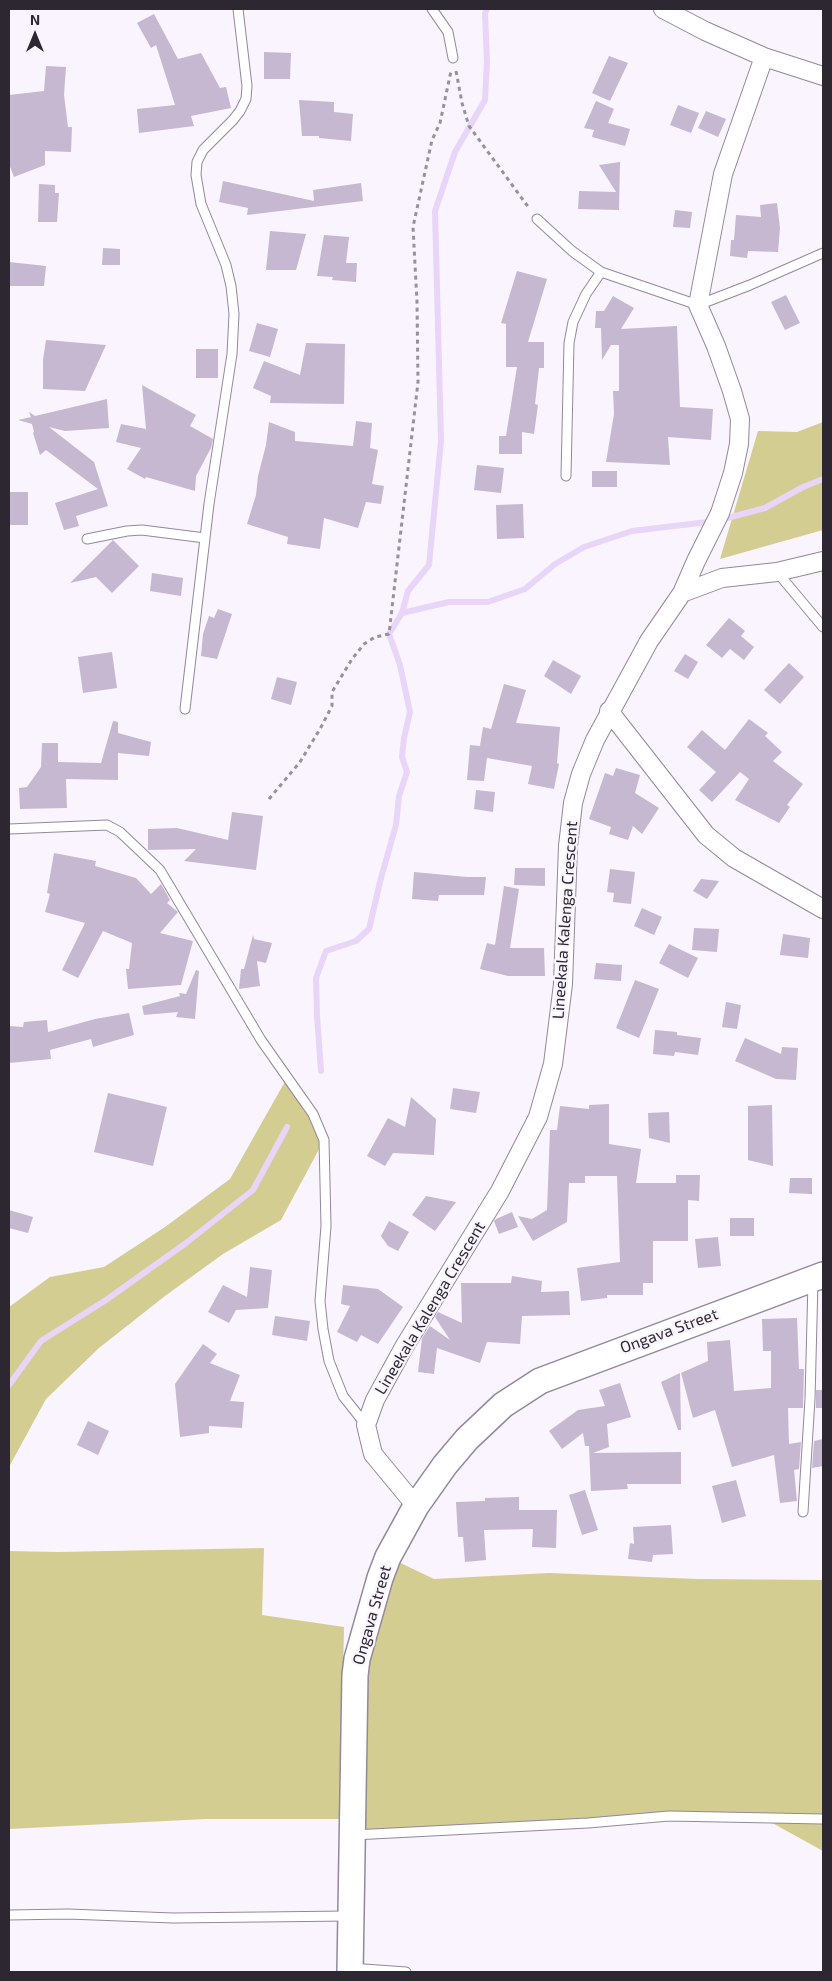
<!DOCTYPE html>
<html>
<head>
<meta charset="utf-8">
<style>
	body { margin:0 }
	#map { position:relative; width:832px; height:1981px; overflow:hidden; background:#faf4fe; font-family:"Exo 2",sans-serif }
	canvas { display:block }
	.frame { position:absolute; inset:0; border:10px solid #2c2731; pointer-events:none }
	.north { position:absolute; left:10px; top:10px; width:50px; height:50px; -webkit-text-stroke:4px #faf4fe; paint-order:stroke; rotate:0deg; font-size:14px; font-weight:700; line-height:20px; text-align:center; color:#2c2731 }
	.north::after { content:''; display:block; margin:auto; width:18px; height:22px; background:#2c2731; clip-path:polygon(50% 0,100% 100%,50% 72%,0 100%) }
</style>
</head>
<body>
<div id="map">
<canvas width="832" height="1981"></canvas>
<div class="frame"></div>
<div class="north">N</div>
</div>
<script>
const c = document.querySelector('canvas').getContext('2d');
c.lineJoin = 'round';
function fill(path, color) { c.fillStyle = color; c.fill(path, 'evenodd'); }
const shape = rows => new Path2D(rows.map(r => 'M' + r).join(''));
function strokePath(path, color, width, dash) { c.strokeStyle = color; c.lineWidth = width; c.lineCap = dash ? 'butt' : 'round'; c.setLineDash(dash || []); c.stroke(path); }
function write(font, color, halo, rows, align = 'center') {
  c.font = font + ' "Exo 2",sans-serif'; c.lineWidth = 4.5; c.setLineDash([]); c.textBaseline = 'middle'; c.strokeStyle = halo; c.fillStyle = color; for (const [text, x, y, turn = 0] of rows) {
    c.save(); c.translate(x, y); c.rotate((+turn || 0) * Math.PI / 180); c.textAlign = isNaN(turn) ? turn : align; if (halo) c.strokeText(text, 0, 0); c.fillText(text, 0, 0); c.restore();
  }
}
fill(shape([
	[823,422,823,530,720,559,758,431,797,432],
	[287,1078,324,1140,281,1220,223,1254,165,1296,99,1348,46,1399,9,1467,9,1307,50,1277,104,1267,165,1227,230,1179],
	[264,1548,262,1615,344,1627,340,1819,205,1819,9,1829,9,1551,58,1552],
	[388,1557,434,1579,549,1573,697,1579,823,1580,823,1851,765,1819,669,1816,352,1835,355,1675]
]), '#d3cd91');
strokePath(shape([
	[402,613,449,602,488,602,525,589,555,564,584,547,632,531,716,521,765,508,803,487,823,479],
	[321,1071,317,1015,316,978,326,951,356,941,369,929,381,878,396,825,399,796,407,772,402,757,404,738,410,712,400,665,389,634,402,613,408,591,429,565,441,441,435,211,455,152,485,100,487,62,485,13,487,9],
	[9,1385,41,1341,106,1300,186,1243,253,1190,287,1127]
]), '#e8d5f8', 6);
fill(shape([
	[154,14,178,59,201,53,220,88,226,87,231,108,191,116,194,126,139,133,137,109,175,105,156,45,151,48,137,23],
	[264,52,291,53,290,79,264,79],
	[609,56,628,63,610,101,592,93],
	[46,66,66,67,64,95,68,127,72,127,71,152,45,151,45,165,14,177,9,164,9,95,44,91],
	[299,100,334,102,334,112,353,114,351,141,319,138,319,136,302,136],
	[596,101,614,109,608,123,630,129,625,146,592,137,594,130,584,128],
	[678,105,699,113,691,133,670,125],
	[706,111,726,119,718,137,698,128],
	[620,162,619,210,578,209,579,191,616,192,599,165],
	[223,181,314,201,313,190,361,183,363,201,247,215,248,208,219,202],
	[39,184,55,185,55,193,59,193,57,222,38,222],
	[777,203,780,228,778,252,748,251,747,258,730,256,731,240,734,240,736,215,761,217,760,205],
	[675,210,692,212,690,228,673,227],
	[270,231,306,234,296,270,266,270],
	[324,235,349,237,346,263,357,263,356,282,332,280,333,277,317,276],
	[103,248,120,249,120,265,102,265],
	[9,262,46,266,44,286,9,286],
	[517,271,547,279,528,342,544,342,544,368,539,368,535,404,538,405,534,434,522,432,522,454,499,454,499,436,506,436,517,367,506,367,506,324,501,323],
	[786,295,800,323,785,330,771,302],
	[613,296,634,308,621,329,677,326,680,407,713,409,711,440,668,437,670,465,606,462,614,414,613,391,619,391,619,345,611,345,602,360,601,328,595,328,596,311,604,311],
	[257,323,278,329,270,357,249,351],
	[46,340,106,345,85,391,43,389,43,360],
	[306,343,345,344,344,404,270,403,271,396,253,388,264,361,300,375],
	[196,349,218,349,218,378,196,378],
	[142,385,196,415,190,426,213,439,211,448,196,476,195,491,146,477,145,479,127,469,141,448,116,442,121,424,146,429],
	[107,399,109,428,65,431,49,427,94,462,108,506,76,516,79,526,64,530,55,503,98,489,46,450,40,455,33,433,34,432,32,424,18,420,31,417,29,412,35,416],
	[356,421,372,423,370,448,378,450,372,484,384,486,381,504,366,502,358,528,324,518,320,549,287,544,288,537,247,524,256,495,258,476,266,445,269,422,295,432,295,441,353,446],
	[477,465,504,468,501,493,474,490],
	[592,471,617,471,617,487,592,487],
	[9,492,28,492,28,525,9,525],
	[523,504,524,538,497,539,496,505],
	[113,540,139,566,112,593,96,577,70,583],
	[152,573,183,578,181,596,150,591],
	[218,609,232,614,217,659,201,656,203,634,209,616,214,618],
	[729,618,745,631,741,636,754,647,744,660,730,649,722,658,706,645],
	[112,652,117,688,83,693,78,657],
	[685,654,698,662,688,679,674,671],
	[553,660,581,676,571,694,544,676],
	[789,663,804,677,780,704,764,690],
	[277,677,297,682,291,705,271,699],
	[504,684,526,690,516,723,560,727,557,763,559,764,554,789,528,784,532,766,487,758,484,781,467,780,470,745,480,746,483,727,491,729],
	[749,719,768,733,765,736,782,752,773,761,803,784,787,805,790,807,779,823,735,800,749,779,740,772,712,802,699,790,716,772,687,747,702,730,725,750],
	[113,721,118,722,118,733,151,742,149,756,118,753,118,780,66,779,67,808,20,809,19,788,27,787,41,767,42,743,58,743,58,762,101,763],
	[616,768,640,775,635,793,659,808,642,834,633,826,628,840,609,834,611,827,589,819,605,773,613,776],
	[476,790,495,792,493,812,474,809],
	[232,812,263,816,256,870,184,861,196,849,148,850,148,829,177,828,228,840],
	[54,853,96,861,95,866,136,878,151,894,161,884,170,900,167,903,178,912,160,933,193,941,181,985,128,989,126,969,129,969,132,943,103,931,78,978,62,970,85,923,45,912,50,894,47,893],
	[515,868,545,868,545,886,514,885],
	[610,869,635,872,631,904,613,902,614,893,607,892],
	[414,872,467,877,486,877,484,895,439,895,438,901,412,899],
	[701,879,719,881,707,899,693,891],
	[504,886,519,889,510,948,544,948,545,976,508,976,480,969,487,943,495,945],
	[642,908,662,917,654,935,634,926],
	[694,928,719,929,717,952,692,950],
	[783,934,810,938,808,958,780,955],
	[253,935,254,939,272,943,266,963,257,961,260,986,239,989,241,969,244,969],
	[669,944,698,958,688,978,659,963],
	[596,963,622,965,621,981,594,979],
	[196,970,199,971,195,1019,176,1017,178,1012,144,1015,142,1006,180,996,179,993,186,994],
	[635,980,659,989,639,1038,616,1028],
	[726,1002,741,1005,737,1029,722,1027],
	[129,1013,134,1035,93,1047,91,1039,50,1050,51,1059,9,1063,9,1026,23,1027,24,1022,47,1020,48,1032,95,1019],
	[655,1030,677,1032,677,1035,701,1038,698,1055,675,1052,674,1056,653,1054],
	[745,1038,781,1054,782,1047,798,1048,796,1080,776,1079,735,1061],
	[453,1088,480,1092,476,1113,450,1109],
	[108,1093,167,1107,153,1166,94,1152],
	[411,1097,436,1119,434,1155,393,1153,385,1166,367,1156,388,1118,405,1127],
	[609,1104,609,1144,641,1149,636,1183,676,1183,676,1175,700,1175,699,1201,688,1200,688,1241,653,1241,653,1283,643,1283,643,1295,607,1295,607,1298,581,1301,577,1268,620,1262,617,1176,585,1176,585,1183,569,1183,567,1222,533,1241,518,1216,532,1219,547,1210,550,1130,557,1130,560,1106,589,1109,589,1105],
	[772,1105,773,1166,748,1160,748,1106],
	[669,1112,670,1143,649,1138,648,1113],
	[790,1178,812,1178,812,1194,789,1193],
	[426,1196,456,1202,435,1231,412,1215],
	[9,1210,33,1217,28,1233,9,1228],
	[512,1212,518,1227,499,1234,494,1221,496,1219],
	[730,1218,754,1218,754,1236,730,1236],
	[389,1221,409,1232,398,1251,388,1246,381,1236],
	[718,1237,721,1266,698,1268,695,1239],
	[250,1267,272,1270,268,1308,236,1310,229,1323,208,1312,223,1285,247,1297],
	[512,1276,542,1281,541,1292,569,1291,570,1315,522,1316,520,1344,487,1342,480,1363,437,1348,434,1374,418,1372,422,1338,430,1326,450,1340,435,1317,438,1312,462,1323,461,1283,511,1283],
	[343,1285,378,1289,403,1307,378,1344,361,1335,357,1342,337,1332,350,1306,341,1304],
	[275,1316,310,1321,307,1341,272,1335],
	[797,1318,799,1369,804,1369,803,1408,788,1408,789,1444,801,1442,799,1469,794,1470,797,1501,780,1503,774,1455,732,1467,715,1410,693,1418,681,1373,708,1361,707,1342,730,1340,734,1391,771,1388,771,1351,763,1351,762,1319],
	[203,1344,217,1354,210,1363,240,1375,230,1401,244,1402,242,1428,209,1426,209,1433,180,1437,175,1384],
	[680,1373,681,1430,678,1430,661,1382],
	[620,1383,631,1417,607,1424,609,1447,593,1453,681,1452,681,1484,627,1484,628,1489,591,1491,589,1446,585,1446,583,1433,562,1449,549,1431,578,1410,605,1406,599,1390],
	[816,1390,823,1390,823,1408,816,1408],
	[88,1421,109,1431,98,1455,77,1445],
	[823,1439,823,1466,812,1468,814,1441],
	[736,1480,746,1516,722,1523,712,1486],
	[585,1490,598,1530,582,1535,569,1495],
	[519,1497,519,1510,557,1510,556,1548,532,1547,533,1529,484,1530,486,1560,465,1562,463,1537,458,1537,456,1502,485,1501,485,1498],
	[671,1525,673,1554,653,1555,652,1562,628,1559,630,1543,634,1544,633,1527]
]), '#c5b8d0');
const lane = shape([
	[432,9,448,32,453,58],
	[537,219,572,251,601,272,698,305,750,285,823,253],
	[566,476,569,343,573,322,586,294,601,272],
	[87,539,127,531,142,530,205,538],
	[777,572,823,627],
	[185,709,209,504,232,354,234,314,231,286,226,265,201,204,196,175,197,162,203,150,233,120,240,111,246,99,247,86,238,9],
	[9,829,107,825,120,832,160,870,261,1040,313,1114,324,1140,326,1226,320,1301,323,1329,329,1361,343,1396,366,1425],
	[803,1512,810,1399,813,1281],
	[353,1835,588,1823,669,1816,823,1819],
	[9,1915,68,1914,173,1918,349,1916],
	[350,1968,406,1972]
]);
const street = shape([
	[663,9,705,31,764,57,823,76],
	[682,593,696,561,720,513,733,473,739,444,740,419,732,391,716,346,698,305,723,174,764,57],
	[609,711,706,835,734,858,823,909],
	[416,1506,373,1454,366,1425,375,1400,404,1347,500,1191,538,1117,553,1064,563,984,568,846,573,803,581,774,595,740,649,641,682,593,722,578,777,572,823,561]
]);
const secondary = shape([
	[350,1972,355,1675,357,1659,380,1578,388,1557,416,1506,445,1465,467,1439,503,1405,540,1381,823,1275]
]);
strokePath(lane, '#93879e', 11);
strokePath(street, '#93879e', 20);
strokePath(secondary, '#93879e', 28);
strokePath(shape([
	[456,71,462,103,469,126,529,208],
	[269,799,300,762,320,729,332,706,332,692,352,659,364,644,375,637,389,634,418,382,417,302,413,227,432,140,440,123,451,71]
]), '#96919b', 3, [4, 4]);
strokePath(lane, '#fff', 9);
strokePath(street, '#fff', 18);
strokePath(secondary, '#fff', 25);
write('16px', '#2c2731', '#faf4fe', [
	["Lineekala Kalenga Crescent",565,920,-86],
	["Lineekala Kalenga Crescent",430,1308,-59],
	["Ongava Street",669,1331,-20],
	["Ongava Street",372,1615,-74]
]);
</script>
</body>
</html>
